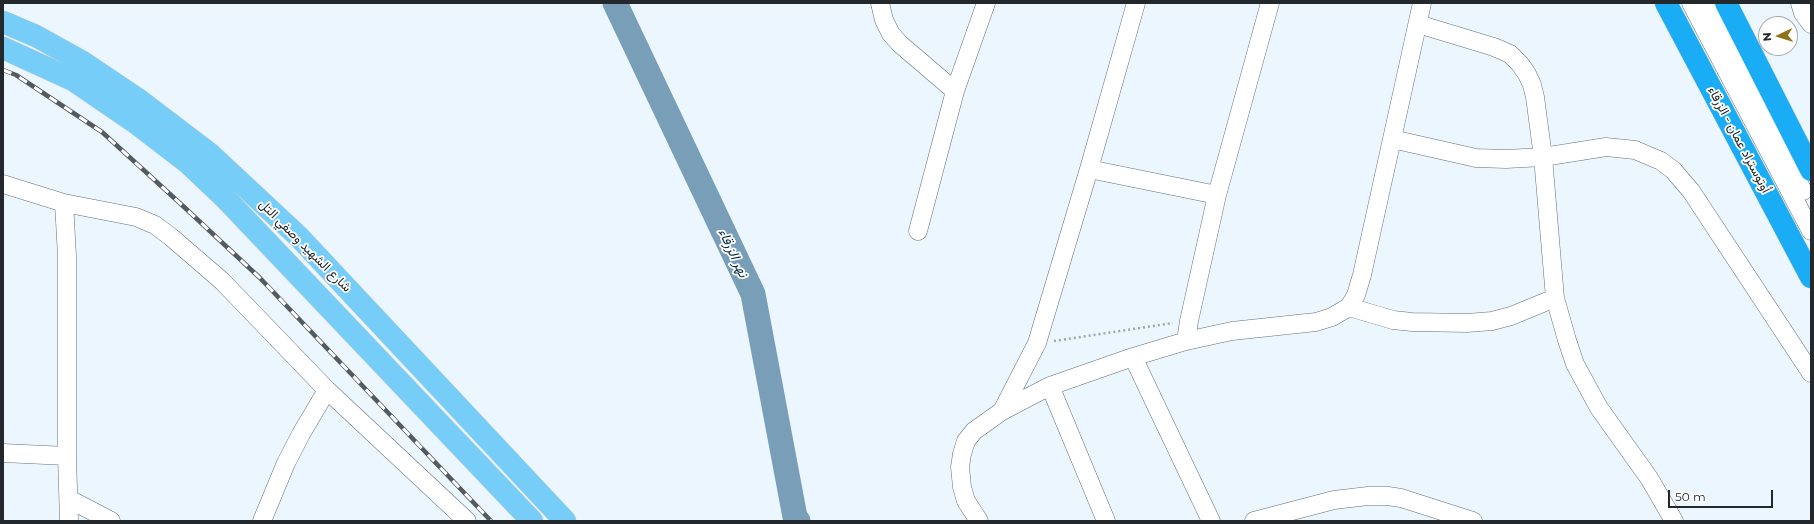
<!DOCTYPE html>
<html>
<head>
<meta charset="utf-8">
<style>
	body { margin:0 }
	#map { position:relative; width:1814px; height:524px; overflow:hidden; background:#ebf6fe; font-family:Montserrat,sans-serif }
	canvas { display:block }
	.frame { position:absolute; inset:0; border:4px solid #22282b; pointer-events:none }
	.north { position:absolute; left:1758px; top:16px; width:40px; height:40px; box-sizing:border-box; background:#fff; border:1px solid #a7a9aa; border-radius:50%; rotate:266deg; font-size:11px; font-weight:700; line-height:16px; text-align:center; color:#22282b }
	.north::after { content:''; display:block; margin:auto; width:14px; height:18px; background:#907217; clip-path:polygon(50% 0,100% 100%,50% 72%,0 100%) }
	.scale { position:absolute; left:1668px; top:490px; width:105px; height:18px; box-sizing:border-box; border:2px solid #22282b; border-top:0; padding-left:5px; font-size:12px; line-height:14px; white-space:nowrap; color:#22282b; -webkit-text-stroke:3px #fff; paint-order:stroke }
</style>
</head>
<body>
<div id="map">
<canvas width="1814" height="524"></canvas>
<div class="frame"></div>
<div class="north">N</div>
<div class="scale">50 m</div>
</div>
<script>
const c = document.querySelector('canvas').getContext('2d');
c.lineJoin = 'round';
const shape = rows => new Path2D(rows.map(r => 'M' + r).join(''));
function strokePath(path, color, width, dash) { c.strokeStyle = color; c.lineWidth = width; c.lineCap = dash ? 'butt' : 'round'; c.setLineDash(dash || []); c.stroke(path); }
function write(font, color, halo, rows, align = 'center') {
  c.font = font + ' Montserrat,Vazirmatn,sans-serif'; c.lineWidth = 3.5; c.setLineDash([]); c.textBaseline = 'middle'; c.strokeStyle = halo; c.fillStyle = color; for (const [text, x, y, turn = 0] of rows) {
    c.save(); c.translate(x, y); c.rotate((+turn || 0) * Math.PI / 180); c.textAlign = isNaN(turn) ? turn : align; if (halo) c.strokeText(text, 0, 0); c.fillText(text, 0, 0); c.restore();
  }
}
strokePath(shape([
	[615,3,753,294,795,517,798,521]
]), '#789eb8', 25);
const minor = shape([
	[880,3,884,20,891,34,900,44,955,91],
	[1691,3,1811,231],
	[1707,3,1803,191],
	[1800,3,1803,13,1811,24],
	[1418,24,1494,47,1510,54,1520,64,1527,74,1532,85,1535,97,1543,157,1555,298,1567,340,1575,364,1599,408,1649,478,1674,521],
	[1392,139,1476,158,1506,159,1543,157,1606,147,1635,150,1661,161,1673,170,1691,191,1811,373],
	[1089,169,1217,195],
	[3,184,64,203,136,217,155,225,171,237,222,281,327,390,467,521],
	[64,203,67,256,67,456,69,521],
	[918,231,955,91,986,3],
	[1349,307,1393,320,1412,322,1467,323,1492,321,1511,316,1555,298],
	[1186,341,1189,321,1217,195,1270,3],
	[1133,357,1211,521],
	[1050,386,1106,521],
	[1002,411,1037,343,1089,169,1136,3],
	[3,453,67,456],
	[69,499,111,521],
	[262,521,286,463,301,434,327,390],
	[979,521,966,501,962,487,960,467,962,454,966,441,974,431,1002,411,1050,386,1133,357,1186,341,1232,331,1316,322,1332,317,1349,307,1356,295,1362,275,1422,3],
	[1254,521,1334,500,1368,496,1388,496,1401,498,1473,521]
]);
const major = shape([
	[3,22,36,36,81,61,139,100,210,154,299,237,565,521],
	[3,48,73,80,136,123,188,163,226,199,532,521]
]);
const highway = shape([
	[1666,3,1811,277],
	[1726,3,1811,170]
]);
strokePath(minor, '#647079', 19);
strokePath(major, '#d3d4d5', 23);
strokePath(highway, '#d3d4d5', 23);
strokePath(shape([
	[1054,341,1173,323]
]), '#9fa8ae', 2.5, [2, 3]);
strokePath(minor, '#fff', 18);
strokePath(major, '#76cdf8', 22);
strokePath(highway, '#1aacf4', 22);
const rail = shape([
	[3,70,16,75,102,132,183,206,260,278,491,521]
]);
strokePath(rail, '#545b5f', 4.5);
strokePath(rail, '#fff', 3, [9]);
write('13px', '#22282b', '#fff', [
	["أوتوستراد عمان - الزرقاء",1739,140,62],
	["شارع الشهيد وصفي التل",305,246,45]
]);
write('italic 14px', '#0c2d41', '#fff', [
	["نهر الزرقاء",733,253,65]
]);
</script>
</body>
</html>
